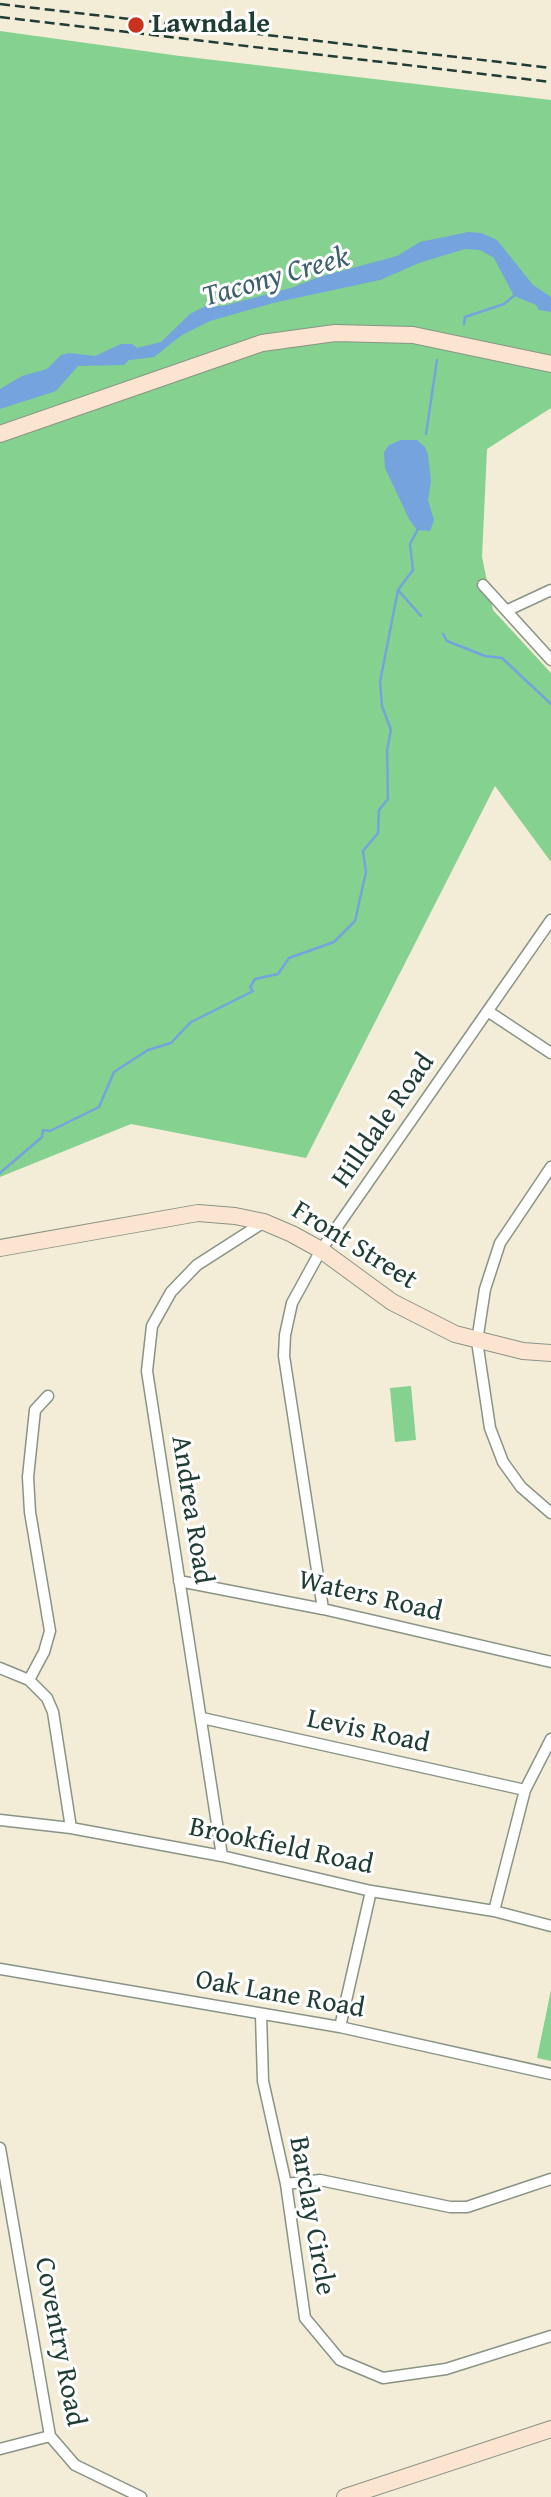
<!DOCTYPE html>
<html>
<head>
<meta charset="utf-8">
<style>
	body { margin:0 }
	canvas { display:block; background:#f3ecd7 }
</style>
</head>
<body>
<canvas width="551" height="2497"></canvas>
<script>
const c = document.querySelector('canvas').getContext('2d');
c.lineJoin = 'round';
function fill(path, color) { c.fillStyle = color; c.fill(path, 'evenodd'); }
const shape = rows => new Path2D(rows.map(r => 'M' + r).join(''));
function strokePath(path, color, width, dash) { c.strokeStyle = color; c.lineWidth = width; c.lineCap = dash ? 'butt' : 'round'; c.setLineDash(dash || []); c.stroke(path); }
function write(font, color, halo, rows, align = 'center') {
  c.font = font + ' "Gentium Book Plus",serif'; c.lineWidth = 6; c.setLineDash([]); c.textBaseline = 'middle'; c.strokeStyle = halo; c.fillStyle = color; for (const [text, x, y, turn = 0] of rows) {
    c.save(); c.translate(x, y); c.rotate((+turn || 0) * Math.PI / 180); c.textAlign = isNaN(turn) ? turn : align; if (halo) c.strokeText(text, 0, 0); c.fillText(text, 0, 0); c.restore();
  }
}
fill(shape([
	[0,31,180,56,551,100,551,408,487,449,482,557,493,610,551,673,551,862,495,786,306,1158,131,1124,0,1177],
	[411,1386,416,1440,395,1442,390,1388],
	[551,1990,551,2061,537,2058]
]), '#84d190');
fill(shape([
	[468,232,481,233,497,240,533,285,551,297,551,312,539,310,536,305,514,296,494,258,480,250,465,249,419,263,380,280,273,303,210,321,182,335,154,357,129,360,124,365,78,366,56,391,0,409,0,389,22,376,47,369,61,355,69,353,95,356,121,344,132,344,137,348,161,342,190,314,206,306,223,306,291,288,319,277,397,256,420,242],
	[401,440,417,440,425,447,428,455,431,481,428,500,434,520,430,531,417,530,409,519,385,468,384,452,389,445]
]), '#74a3dd');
strokePath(shape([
	[464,324,465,317,504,304,516,294],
	[426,434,437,360],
	[418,529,410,544,413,570,398,590,421,616],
	[443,634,447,641,485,656,502,658,551,704],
	[0,1173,42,1137,43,1130,50,1131,99,1107,114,1072,148,1050,171,1043,191,1022,253,991,250,987,255,979,278,974,289,958,334,942,355,921,366,872,363,851,378,833,379,810,388,799,387,750,391,730,382,706,380,682,398,590]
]), '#74a3dd', 2.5);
const street = shape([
	[483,585,551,660],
	[508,610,551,590],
	[489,1012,551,1053],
	[551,1167,500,1243,485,1289,477,1341,490,1428,503,1462,521,1487,551,1513],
	[179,1581,323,1609,551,1662],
	[323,1609,284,1356,285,1335,292,1303,321,1250,551,920],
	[0,1668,29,1680,47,1698,53,1712,71,1828],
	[29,1680,44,1652,50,1631,30,1512,28,1477,35,1410,48,1396],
	[202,1718,525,1790],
	[0,1820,71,1828,222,1856,371,1891,494,1911,551,1926],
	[222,1856,147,1371,152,1326,171,1292,197,1265,264,1222],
	[494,1911,525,1790,551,1739],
	[0,1969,340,2027,551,2074],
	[261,2015,263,2081,286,2184,305,2318,340,2360,383,2378,446,2369,551,2336],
	[340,2027,371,1891],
	[0,2148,50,2436,75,2465,141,2497],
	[286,2184,320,2180,450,2207,467,2207,551,2179],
	[0,2449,50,2436]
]);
const secondary = shape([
	[0,434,262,343,335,333,413,335,551,364],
	[0,1248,198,1213,235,1216,264,1222,292,1234,321,1250,392,1302,455,1334,523,1351,551,1353],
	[345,2497,551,2429]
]);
strokePath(street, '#899486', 13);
strokePath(secondary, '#899486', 18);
strokePath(street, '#fff', 10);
strokePath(secondary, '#fce5d0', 16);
strokePath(shape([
	[0,4,551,68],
	[0,17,551,82]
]), '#1f3d34', 2.5, [10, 5]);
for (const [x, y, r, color] of [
	[136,25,9,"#c8321e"]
]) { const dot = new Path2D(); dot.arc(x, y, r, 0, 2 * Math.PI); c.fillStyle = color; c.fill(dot); strokePath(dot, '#fff', 2.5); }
write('bold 28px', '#1f3d34', '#fff', [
	["Lawndale",152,25]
], 'left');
write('28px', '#1f3d34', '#fff', [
	["Hilldale Road",384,1121,-55],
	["Front Street",354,1246,32],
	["Andrea Road",191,1510,81],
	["Waters Road",370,1597,13],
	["Levis Road",368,1732,12],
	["Brookfield Road",281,1847,12],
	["Oak Lane Road",280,1995,10],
	["Barclay Circle",311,2216,80],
	["Coventry Road",59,2342,79]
]);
write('italic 30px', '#3d616f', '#fff', [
	["Tacony Creek",276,278,-16]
]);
</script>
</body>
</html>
